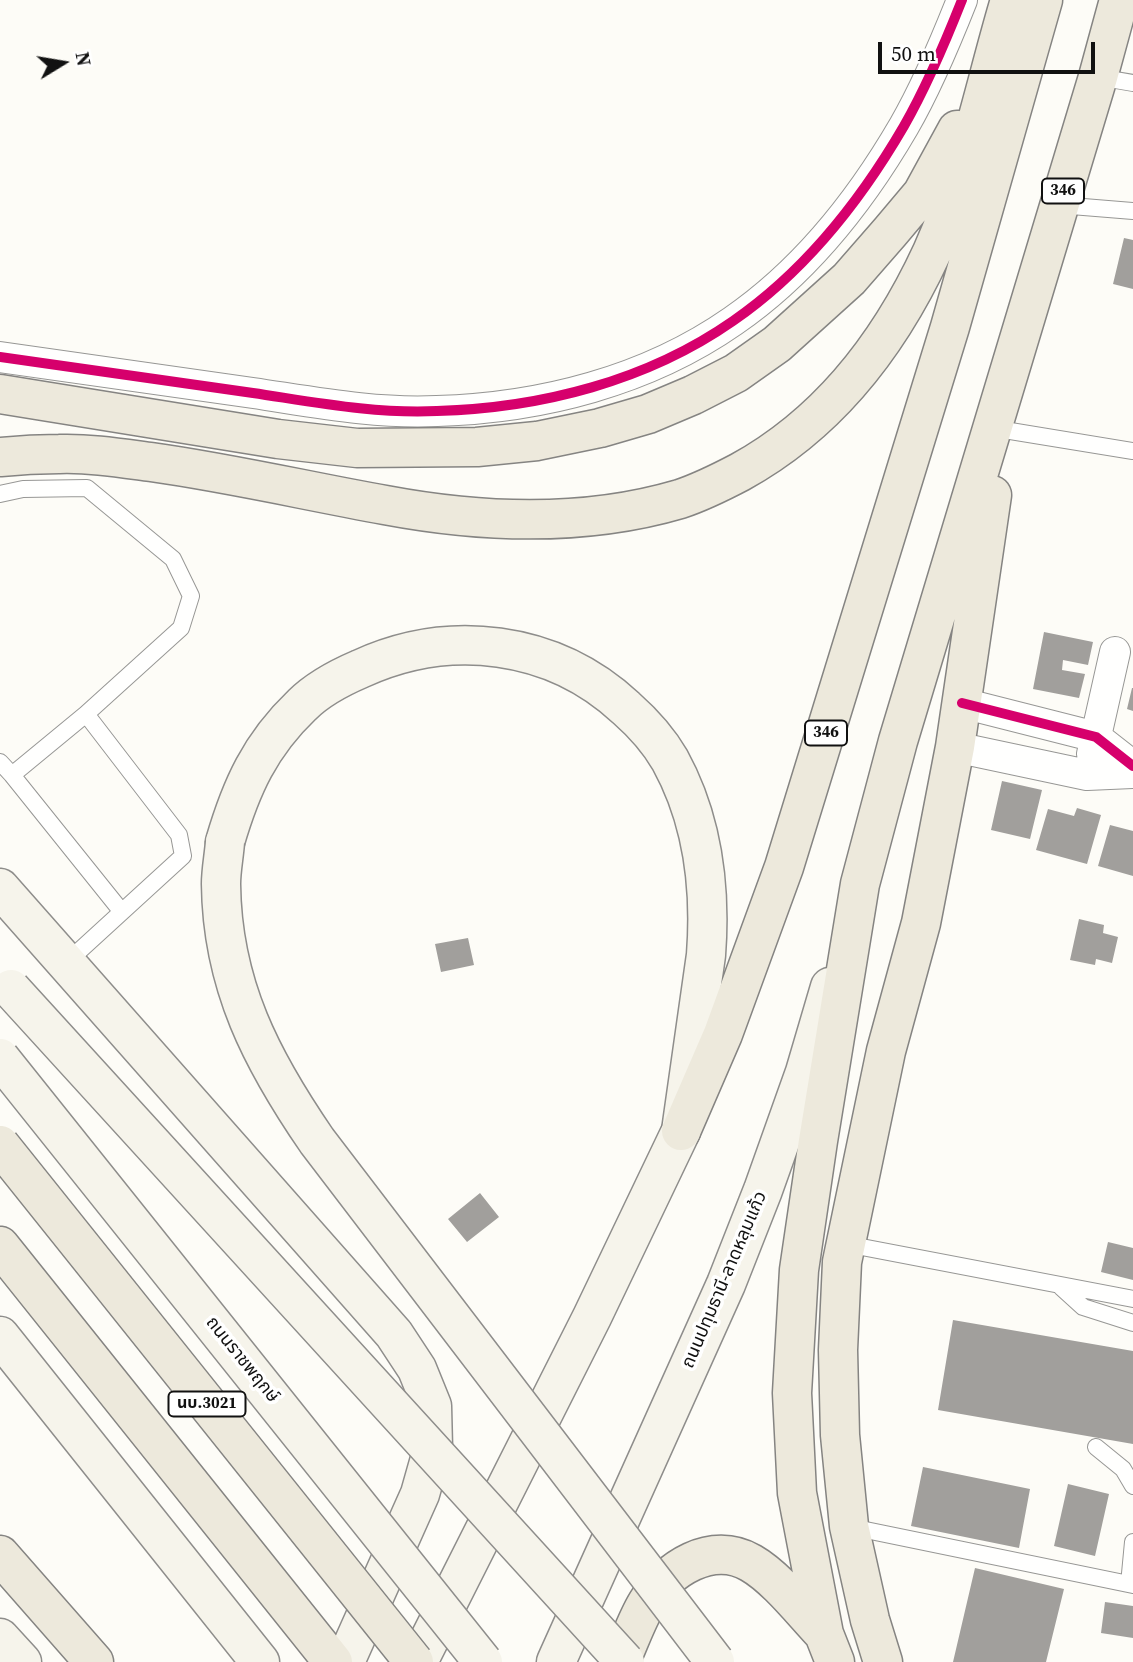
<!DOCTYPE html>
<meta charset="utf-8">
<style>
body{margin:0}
#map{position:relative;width:1133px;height:1662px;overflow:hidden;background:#fdfcf7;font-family:"Source Serif 4",serif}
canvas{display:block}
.north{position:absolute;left:28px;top:28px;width:70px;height:70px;-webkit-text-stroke:5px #fff;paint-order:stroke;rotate:79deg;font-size:19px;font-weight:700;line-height:28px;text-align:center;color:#111}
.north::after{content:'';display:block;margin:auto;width:24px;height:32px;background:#111;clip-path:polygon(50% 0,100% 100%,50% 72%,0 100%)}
.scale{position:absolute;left:878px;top:42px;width:217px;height:32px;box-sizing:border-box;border:4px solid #111;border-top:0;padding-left:9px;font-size:21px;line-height:24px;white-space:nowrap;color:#111;-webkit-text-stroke:5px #fff;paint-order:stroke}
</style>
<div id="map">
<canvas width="1133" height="1662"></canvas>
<div class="north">N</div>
<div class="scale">50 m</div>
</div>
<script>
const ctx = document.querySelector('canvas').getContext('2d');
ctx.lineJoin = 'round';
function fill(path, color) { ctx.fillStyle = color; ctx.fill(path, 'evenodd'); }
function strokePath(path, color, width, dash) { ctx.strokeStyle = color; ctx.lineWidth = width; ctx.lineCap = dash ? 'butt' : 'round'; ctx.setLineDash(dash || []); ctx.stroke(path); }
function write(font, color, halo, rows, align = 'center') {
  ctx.font = font + ' "Source Serif 4","Noto Sans Thai",serif'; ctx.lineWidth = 7; ctx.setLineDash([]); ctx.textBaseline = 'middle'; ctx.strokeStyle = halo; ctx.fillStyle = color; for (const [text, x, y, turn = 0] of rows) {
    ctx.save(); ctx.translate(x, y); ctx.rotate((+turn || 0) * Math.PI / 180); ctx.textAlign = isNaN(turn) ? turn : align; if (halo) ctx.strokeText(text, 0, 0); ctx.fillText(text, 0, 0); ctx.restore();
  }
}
const building = new Path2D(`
 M1124,238L1133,240V289L1113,284Z
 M1044,632L1093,642L1088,665L1063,660L1062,670L1085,674L1079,698L1033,689Z
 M1132,688H1133V711L1127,709Z
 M1002,781L1042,790L1030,839L991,830Z
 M1077,808L1101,815L1087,864L1036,850L1048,809L1074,816Z
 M1110,825L1133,831V876L1098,866Z
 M1079,919L1104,925L1103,933L1118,937L1112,963L1096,959L1095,965L1070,960Z
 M468,938L474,965L441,972L435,944Z
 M480,1193L499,1217L467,1242L448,1219Z
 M1108,1242L1133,1248V1280L1101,1272Z
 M953,1320L1133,1351V1444L938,1410Z
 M923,1467L1030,1489L1019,1548L911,1526Z
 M1068,1484L1109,1494L1095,1556L1054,1546Z
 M975,1568L1064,1589L1046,1662H953Z
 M1105,1602L1133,1606V1638L1101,1633Z`);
const service = new Path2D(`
 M1098,77L1133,83
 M1059,205L1133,211
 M992,428L1133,451
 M0,494L23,489L87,488L173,559L191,596L181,628L86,714L179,835L183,856L66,963
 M0,762L12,775L86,714
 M12,775L122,912
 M846,1244L1133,1299
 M1061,1287L1083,1307L1133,1323
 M1096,1447L1123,1469L1133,1486
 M851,1527L1133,1585
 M1129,1584L1133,1542`);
const minor = new Path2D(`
 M0,357C84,369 168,381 253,393C314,402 375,414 437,411C541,408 647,381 733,321C804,272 861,200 904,126C927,86 945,43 962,0
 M962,703L1096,737L1133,766
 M955,747L1087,775L1133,773
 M1092,754L1115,652`);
const secondary = new Path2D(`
 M225,842C241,787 260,745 302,705C318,689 339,678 360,669C449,628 553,640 626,708C643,723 659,741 670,760C703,820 711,889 706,955L681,1131L592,1317L418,1662
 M0,888L394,1334L417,1369L432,1406L433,1448L420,1494L345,1662
 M0,1336L260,1662
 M0,1638L22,1662
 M556,1662L726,1284L763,1190L805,1072L830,987`);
const primary = new Path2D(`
 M0,394L278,439L357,448L477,447L537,441L600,428L648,414L693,395L736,373L777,344L849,279L890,232L922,194L957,130
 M0,457C20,455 40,454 59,454C90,453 121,458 151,462C230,473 307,491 385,505C481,523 585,527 680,499C701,492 721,482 740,472C829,423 890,343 932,252C968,172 985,84 1010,0
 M681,1131L723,1034L784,867L950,327L1043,0
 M0,1246L333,1662
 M0,1555L94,1662
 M620,1662C629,1643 636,1621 647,1603C667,1569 712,1540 751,1563C777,1578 803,1612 824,1634
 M835,1662L824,1634L797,1493L792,1393L799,1270L818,1141L860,884L898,741L1098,77L1119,0
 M883,1662L870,1620L849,1526L840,1435L838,1350L842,1262L886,1051L921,923L955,747L992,495`);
const secondaryBridge = new Path2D(`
 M225,842C224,856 221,870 221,884C222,985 262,1061 317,1141L715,1662
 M11,989L625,1662
 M0,1058L483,1662`);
const primaryBridge = new Path2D(`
 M0,1145L414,1662`);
const cycleway = new Path2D(`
 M0,357C84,369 168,381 253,393C314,402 375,414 437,411C541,408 647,381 733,321C804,272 861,200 904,126C927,86 945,43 962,0
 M962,703L1096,737L1133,766`);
const shields = [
 [1063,191,42],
 [826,733,42],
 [207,1404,77]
];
const shieldNames = [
 ["346",1063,191],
 ["346",826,733],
 ["นบ.3021",207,1404]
];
const streetNames = [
 ["ถนนปทุมธานี-ลาดหลุมแก้ว",725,1280,-67],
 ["ถนนราชพฤกษ์",242,1360,51]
];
fill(building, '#a19f9c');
strokePath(service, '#979795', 18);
strokePath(minor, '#979795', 32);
strokePath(secondary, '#8e8d8b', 41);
strokePath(primary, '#858482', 41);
strokePath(service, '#fffffe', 16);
strokePath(minor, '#fffffe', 30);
strokePath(secondary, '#f6f4eb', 38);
strokePath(primary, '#ede9dc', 38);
strokePath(secondaryBridge, '#8e8d8b', 41, []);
strokePath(primaryBridge, '#858482', 41, []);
strokePath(secondaryBridge, '#f6f4eb', 38);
strokePath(primaryBridge, '#ede9dc', 38);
strokePath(cycleway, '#d6006c', 10);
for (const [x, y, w] of shields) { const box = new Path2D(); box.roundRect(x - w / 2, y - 12.5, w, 25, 5); ctx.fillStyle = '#fff'; ctx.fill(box); strokePath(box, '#111', 2); }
write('bold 16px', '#111', null, shieldNames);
write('18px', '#111', '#fff', streetNames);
</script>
